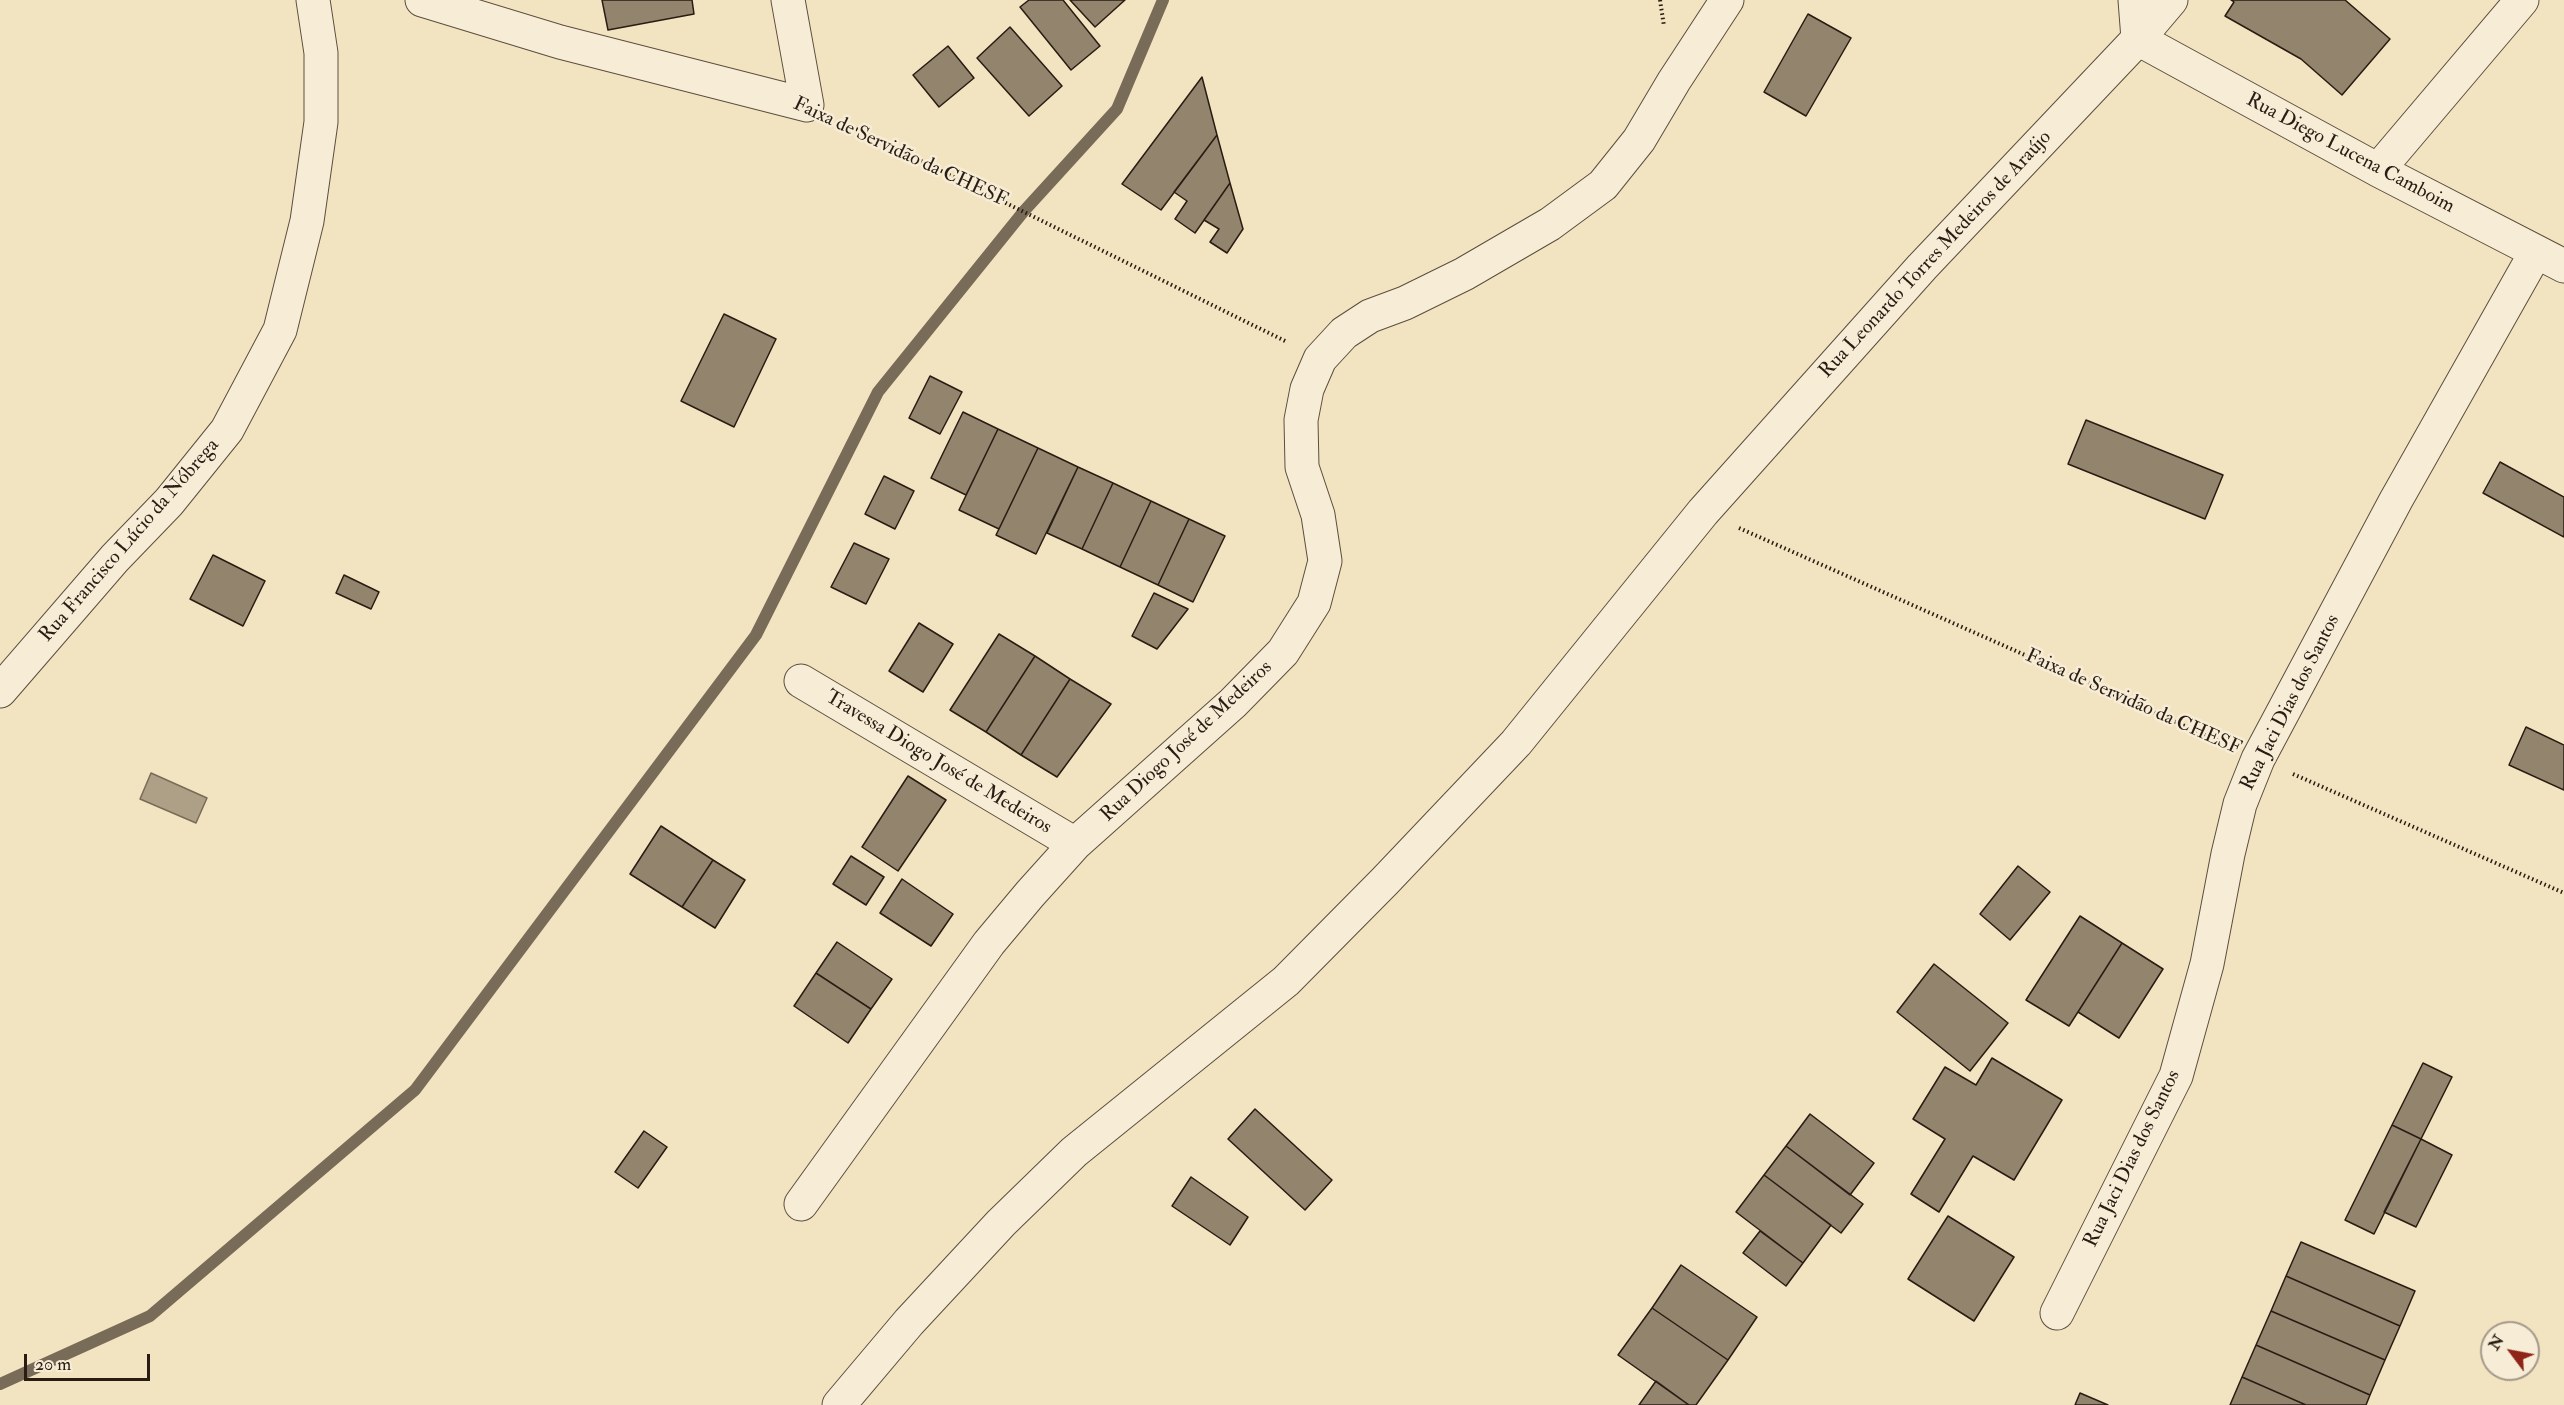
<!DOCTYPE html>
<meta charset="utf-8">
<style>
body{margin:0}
#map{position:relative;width:2564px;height:1405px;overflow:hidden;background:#f3e4c1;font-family:"IM FELL Double Pica",serif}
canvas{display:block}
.north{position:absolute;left:2480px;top:1321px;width:60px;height:60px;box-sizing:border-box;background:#f7edd7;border:2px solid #a49989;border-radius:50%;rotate:302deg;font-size:16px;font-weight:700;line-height:24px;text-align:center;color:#281c13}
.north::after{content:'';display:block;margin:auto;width:21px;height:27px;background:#8f2418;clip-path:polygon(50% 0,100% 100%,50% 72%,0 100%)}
.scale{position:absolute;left:24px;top:1354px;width:126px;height:27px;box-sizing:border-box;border:3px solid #281c13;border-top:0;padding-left:8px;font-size:18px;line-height:21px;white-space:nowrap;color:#281c13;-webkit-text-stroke:4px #f7edd7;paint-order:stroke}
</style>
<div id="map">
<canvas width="2564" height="1405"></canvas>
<div class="north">N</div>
<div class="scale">20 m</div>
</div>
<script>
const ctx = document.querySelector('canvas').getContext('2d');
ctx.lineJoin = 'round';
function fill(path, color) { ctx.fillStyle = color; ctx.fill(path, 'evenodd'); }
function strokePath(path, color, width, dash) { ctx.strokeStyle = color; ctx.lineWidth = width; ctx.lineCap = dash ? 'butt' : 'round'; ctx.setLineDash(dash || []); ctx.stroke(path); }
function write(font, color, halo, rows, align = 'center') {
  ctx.font = font + ' "IM FELL Double Pica",serif'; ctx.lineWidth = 5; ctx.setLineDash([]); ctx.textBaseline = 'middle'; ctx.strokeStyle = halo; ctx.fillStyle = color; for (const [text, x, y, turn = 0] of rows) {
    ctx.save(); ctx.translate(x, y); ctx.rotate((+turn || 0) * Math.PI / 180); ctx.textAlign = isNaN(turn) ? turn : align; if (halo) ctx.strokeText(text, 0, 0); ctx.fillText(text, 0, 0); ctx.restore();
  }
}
const water = new Path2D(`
 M151,773L207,798L196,823L140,799Z`);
const stream = new Path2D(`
 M0,1384L150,1316L415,1090L756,635L878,392L1024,211L1117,109L1163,0`);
const building = new Path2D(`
 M602,0H692L694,14L608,30Z
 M1029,0H1063L1100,46L1071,70L1020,7Z
 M1070,0H1125L1095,27Z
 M2231,0H2345L2390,39L2342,95L2301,59L2225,16L2234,2Z
 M1808,14L1851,38L1806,116L1764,92Z
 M1010,27L1062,86L1029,116L977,58Z
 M948,46L974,78L939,107L913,75Z
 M1202,77L1217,135L1161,210L1122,184Z
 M1217,135L1230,183L1195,233L1175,219L1187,201L1174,192Z
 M1230,183L1243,229L1227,253L1210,242L1219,229L1204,220Z
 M724,314L776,339L734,427L681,401Z
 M930,376L962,392L940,434L909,418Z
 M963,412L998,429L966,495L931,478Z
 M2086,420L2223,475L2205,519L2068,464Z
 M998,429L1038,448L999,529L959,510Z
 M1038,448L1078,467L1036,554L996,535Z
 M2500,462L2564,497V537L2483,493Z
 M1078,467L1113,483L1082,549L1047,533Z
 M884,476L914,491L895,529L865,514Z
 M1113,483L1151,501L1120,567L1082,549Z
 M1151,501L1189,519L1158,585L1120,567Z
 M1189,519L1225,536L1193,602L1158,585Z
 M854,543L889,559L866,604L831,587Z
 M213,555L265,581L243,626L190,599Z
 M344,575L379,592L371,609L336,593Z
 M1154,593L1188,609L1157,649L1132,636Z
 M919,623L953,644L923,692L889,671Z
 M999,634L1035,656L986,732L950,710Z
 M1035,656L1070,679L1021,755L986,732Z
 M1070,679L1111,704L1057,777L1021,755Z
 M2526,727L2564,745V790L2509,765Z
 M908,776L946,800L898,871L862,847Z
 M661,826L713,860L682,907L630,874Z
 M851,856L884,877L866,905L833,884Z
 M713,860L745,880L715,928L682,907Z
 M2018,866L2050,892L2010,940L1980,914Z
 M902,879L953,914L931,946L880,913Z
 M2080,916L2122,943L2069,1026L2026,1000Z
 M837,942L892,979L871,1009L816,973Z
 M2122,943L2163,969L2119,1038L2078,1012Z
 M1934,964L2008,1023L1970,1071L1897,1012Z
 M816,973L871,1009L848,1043L794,1006Z
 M1992,1058L2062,1100L2014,1180L1973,1156L1939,1212L1911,1194L1945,1139L1913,1119L1945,1067L1976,1085Z
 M2423,1063L2452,1077L2421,1139L2392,1125Z
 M1255,1109L1332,1180L1305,1210L1228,1139Z
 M1810,1114L1874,1163L1850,1195L1786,1146Z
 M2392,1125L2421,1139L2374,1234L2345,1220Z
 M644,1131L667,1147L638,1188L615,1172Z
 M2421,1139L2452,1155L2416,1227L2384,1212Z
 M1786,1146L1863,1204L1841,1233L1764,1175Z
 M1764,1175L1831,1225L1803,1263L1736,1212Z
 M1191,1177L1248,1217L1230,1245L1172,1206Z
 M1948,1216L2014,1257L1974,1321L1908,1279Z
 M1760,1231L1803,1263L1786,1286L1743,1253Z
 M2301,1242L2415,1291L2400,1326L2286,1276Z
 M1681,1265L1757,1317L1728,1360L1652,1308Z
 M2286,1276L2400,1326L2385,1360L2271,1311Z
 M1652,1308L1728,1360L1696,1405H1689L1618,1355Z
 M2271,1311L2385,1360L2370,1395L2256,1345Z
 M2256,1345L2370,1395L2366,1405H2306L2242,1377Z
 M2242,1377L2306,1405H2230Z
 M1656,1381L1689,1405H1639Z
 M2080,1393L2108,1405H2075Z`);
const path = new Path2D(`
 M1660,0L1664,26
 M840,121L1287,342
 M1739,528L2223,743
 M2293,774L2564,893`);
const minor = new Path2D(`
 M422,0L560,42L807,105L788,0
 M2135,0L2138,39L2378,170L2564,266
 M2378,170L2522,0
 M801,681L1075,844
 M0,691L115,558L169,502L227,430L280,330L307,221L321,122V53L313,0
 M801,1204L989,943L1030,894L1075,844L1233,703L1283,652L1314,603L1325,561L1318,515L1302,467L1301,420L1307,389L1320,359L1344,333L1370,316L1405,303L1464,274L1550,224L1603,185L1639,140L1674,81L1727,0
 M2057,1313L2176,1076L2207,964L2228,854L2240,804L2258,759L2396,500L2536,252
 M839,1405L909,1322L1001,1223L1074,1152L1286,981L1385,881L1516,743L1703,512L1922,267L2138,39L2171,0`);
const streetNames = [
 ["Faixa de Servidão da CHESF",900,153,25],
 ["Rua Diego Lucena Camboim",2350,154,28],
 ["Rua Leonardo Torres Medeiros de Araújo",1936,255,-47],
 ["Rua Francisco Lúcio da Nóbrega",130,541,-49],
 ["Faixa de Servidão da CHESF",2133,703,24],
 ["Rua Jaci Dias dos Santos",2291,703,-63],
 ["Rua Diogo José de Medeiros",1187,742,-43],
 ["Travessa Diogo José de Medeiros",938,763,31],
 ["Rua Jaci Dias dos Santos",2133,1159,-64]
];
fill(water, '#aea086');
strokePath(water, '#786b58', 1.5);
strokePath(stream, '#786b58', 12);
fill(building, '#92846d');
strokePath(building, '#281c13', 1.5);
strokePath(minor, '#5b4e3e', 35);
strokePath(path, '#281c13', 4, [1.5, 3]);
strokePath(minor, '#f7edd7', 33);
write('20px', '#281c13', '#f7edd7', streetNames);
</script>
